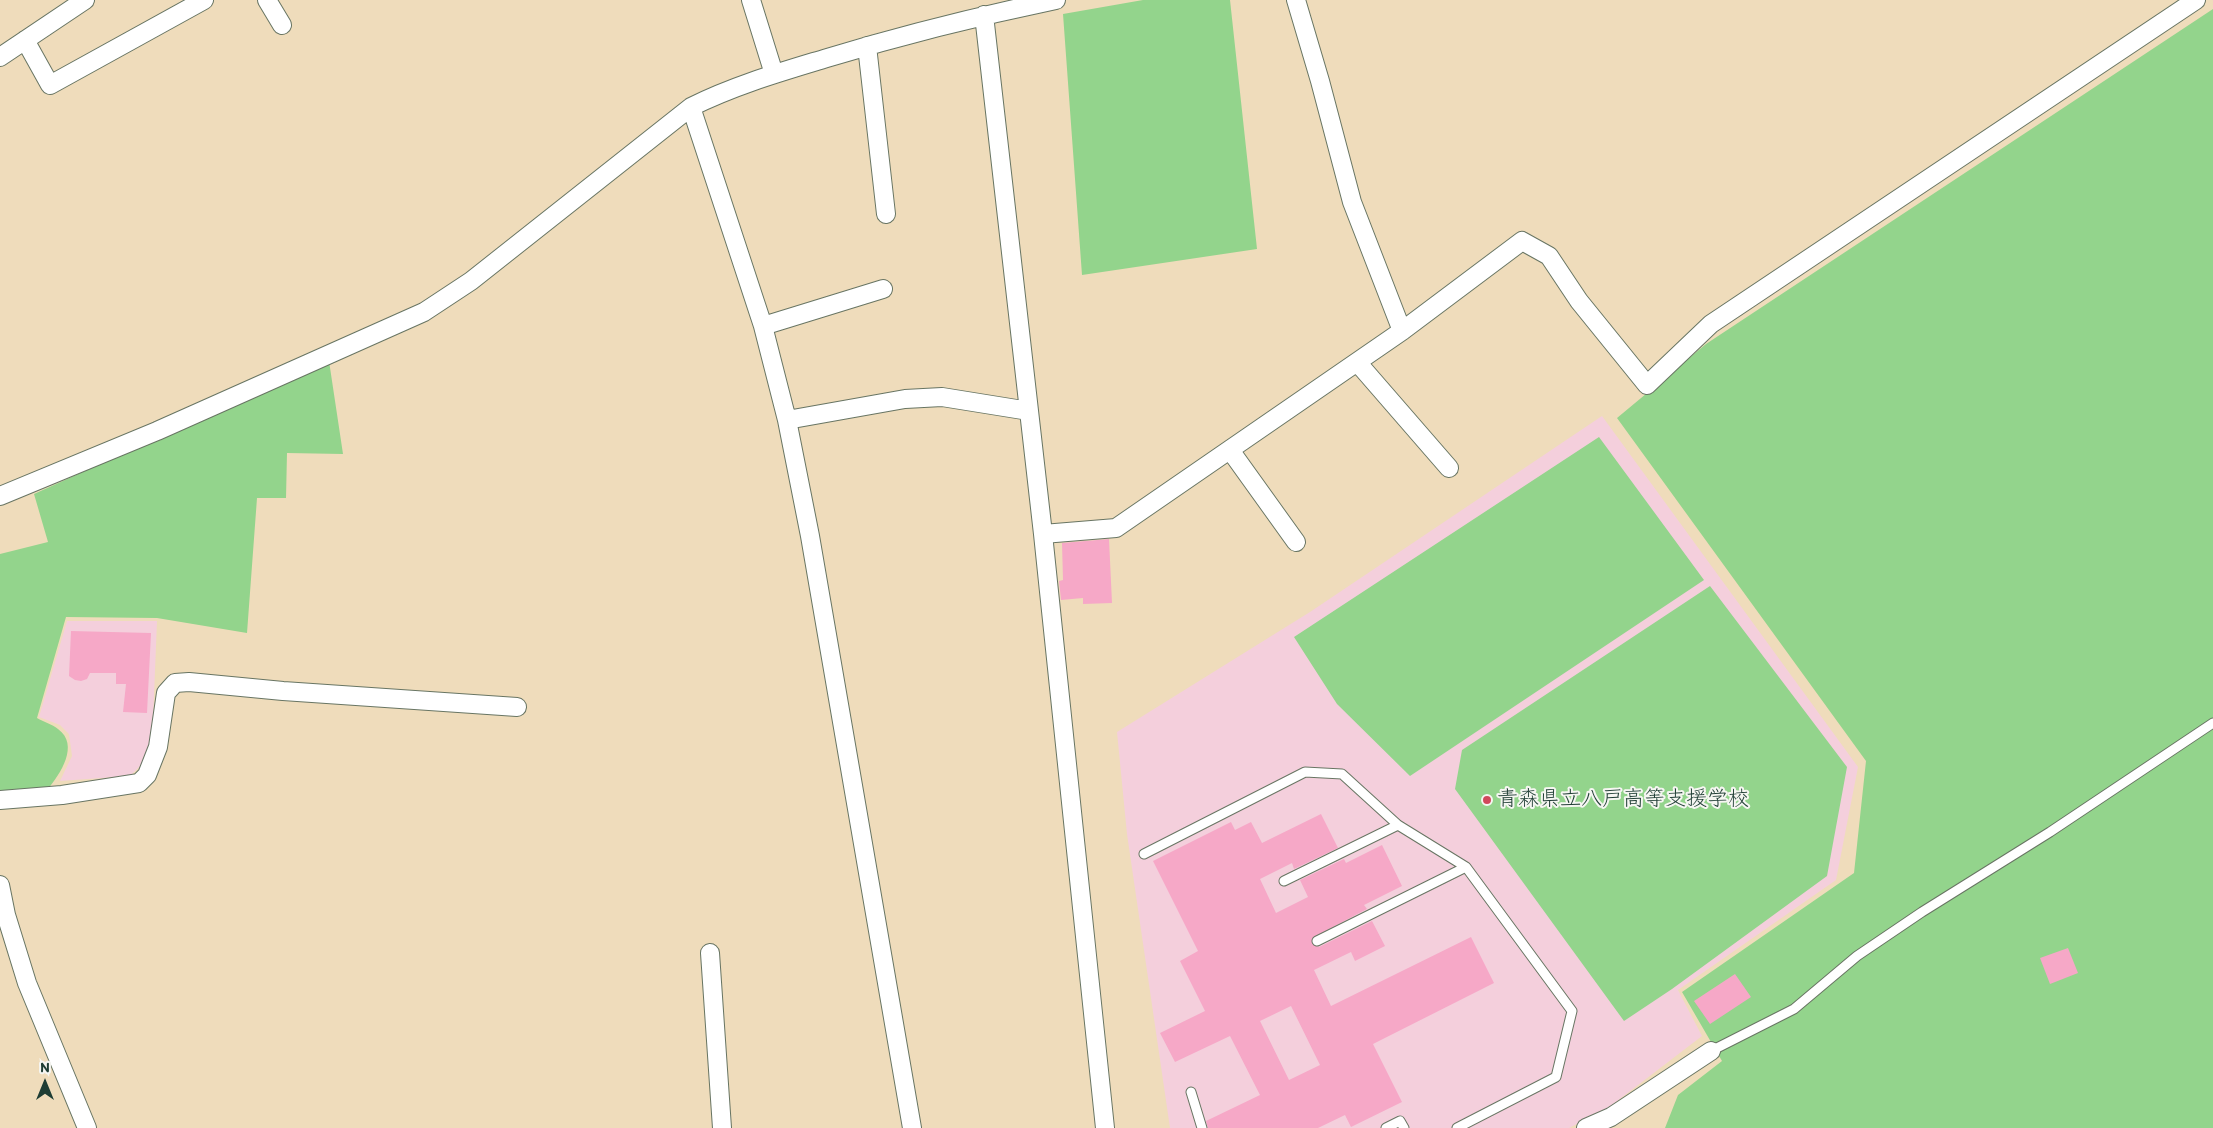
<!DOCTYPE html>
<meta charset="utf-8">
<style>
body{margin:0}
#map{position:relative;width:2213px;height:1128px;overflow:hidden;background:#efdcbb;font-family:Itim,sans-serif}
canvas{display:block}
.north{position:absolute;left:20px;top:1058px;width:50px;height:50px;-webkit-text-stroke:4px #f6f6f2;paint-order:stroke;rotate:0deg;font-size:14px;font-weight:700;line-height:20px;text-align:center;color:#1f3d34}
.north::after{content:'';display:block;margin:auto;width:18px;height:22px;background:#1f3d34;clip-path:polygon(50% 0,100% 100%,50% 72%,0 100%)}
</style>
<div id="map">
<canvas width="2213" height="1128"></canvas>
<div class="north">N</div>
</div>
<script>
const ctx = document.querySelector('canvas').getContext('2d');
ctx.lineJoin = 'round';
function fill(path, color) { ctx.fillStyle = color; ctx.fill(path, 'evenodd'); }
function strokePath(path, color, width, dash) { ctx.strokeStyle = color; ctx.lineWidth = width; ctx.lineCap = dash ? 'butt' : 'round'; ctx.setLineDash(dash || []); ctx.stroke(path); }
function write(font, color, halo, rows, align = 'center') {
  ctx.font = font + ' Itim,"Klee One",sans-serif'; ctx.lineWidth = 4; ctx.setLineDash([]); ctx.textBaseline = 'middle'; ctx.strokeStyle = halo; ctx.fillStyle = color; for (const [text, x, y, turn = 0] of rows) {
    ctx.save(); ctx.translate(x, y); ctx.rotate((+turn || 0) * Math.PI / 180); ctx.textAlign = isNaN(turn) ? turn : align; if (halo) ctx.strokeText(text, 0, 0); ctx.fillText(text, 0, 0); ctx.restore();
  }
}
const built = new Path2D(`
 M1602,416L1858,767L1836,880L1678,990L1702,1036L1608,1108L1569,1128H1170L1127,834L1117,732L1310,612Z
 M67,621H157L152,745L142,764L130,776L60,781L72,756L69,734L60,725L39,717Z`);
const green = new Path2D(`
 M1143,0H1230L1257,249L1082,275L1063,14Z
 M2213,9V1128H1665L1678,1095L1722,1061L1682,992L1854,873L1866,761L1617,418L1706,344Z
 M329,361L343,454L287,453L286,498H257L247,633L157,618L66,617L37,718C44,722 52,724 58,729C80,745 60,774 48,789L0,791V554L48,542L34,494Z
 M1599,437L1704,580L1410,776L1337,704L1294,637Z
 M1710,586L1847,767L1827,876L1672,989L1624,1021L1455,789L1462,750Z`);
const building = new Path2D(`
 M1109,539L1112,603L1083,604V598L1061,600L1059,581L1063,580L1062,543Z
 M71,631L151,633L147,713L123,712L126,684H116V673H90L87,679L81,681L75,680L69,676Z
 M1321,814L1338,848L1294,869L1292,863L1260,879L1276,913L1308,897L1300,880L1344,859L1346,863L1382,845L1402,886L1364,905L1367,909L1312,938V944L1319,947L1372,921L1385,946L1355,961L1351,952L1314,970L1331,1006L1471,937L1494,983L1373,1044L1402,1102L1351,1127L1345,1115L1318,1128H1208L1206,1121L1260,1095L1230,1036L1175,1062L1160,1033L1205,1011L1180,961L1198,951L1153,861L1231,822L1235,830L1251,822L1262,843ZM1291,1006L1320,1065L1289,1080L1260,1021Z
 M2068,948L2078,973L2050,984L2040,958Z
 M1735,974L1751,997L1710,1024L1694,1001Z`);
const service = new Path2D(`
 M1144,854L1305,772L1342,774L1398,825L1466,867L1572,1011L1556,1077L1457,1128
 M1284,881L1398,825
 M1317,941L1466,867
 M1711,1051L1794,1009L1857,956L1922,912L2050,832L2213,723
 M1191,1092L1202,1128
 M1386,1128L1400,1121L1404,1128`);
const minor = new Path2D(`
 M267,0L282,25
 M751,0L774,74
 M1296,0L1320,81L1352,202L1402,331
 M984,15L1043,534L1105,1128
 M25,40L50,85L204,0
 M867,46L886,214
 M0,57L85,0
 M691,107L763,326L787,420L810,536L912,1128
 M763,326L883,289
 M1357,362L1449,468
 M787,420L905,399L942,397L1029,411
 M1230,450L1296,542
 M0,496L157,431L424,312L471,281L691,107C735,85 781,72 827,58C903,35 979,16 1056,0
 M1043,534L1116,528L1402,331L1522,241L1549,256L1579,301L1647,385L1711,324L2196,0
 M0,800L62,795L139,783L147,775L158,747L166,693L175,683L189,682L283,691L517,707
 M0,885L6,915L27,983L87,1128
 M710,953L722,1128
 M1586,1128L1611,1117L1711,1051`);
const markers = [
 [1487,800,5,"#d1495b"]
];
const poiNames = [
 ["青森県立八戸高等支援学校",1497,800]
];
fill(built, '#f4cfdc');
fill(green, '#93d48c');
fill(building, '#f6a8c7');
strokePath(service, '#687563', 11);
strokePath(minor, '#687563', 20);
strokePath(service, '#fff', 9);
strokePath(minor, '#fff', 18);
for (const [x, y, r, color] of markers) { const dot = new Path2D(); dot.arc(x, y, r, 0, 2 * Math.PI); ctx.fillStyle = color; ctx.fill(dot); strokePath(dot, '#f6f6f2', 2); }
write('21px', '#1f3d34', '#f6f6f2', poiNames, 'left');
</script>
